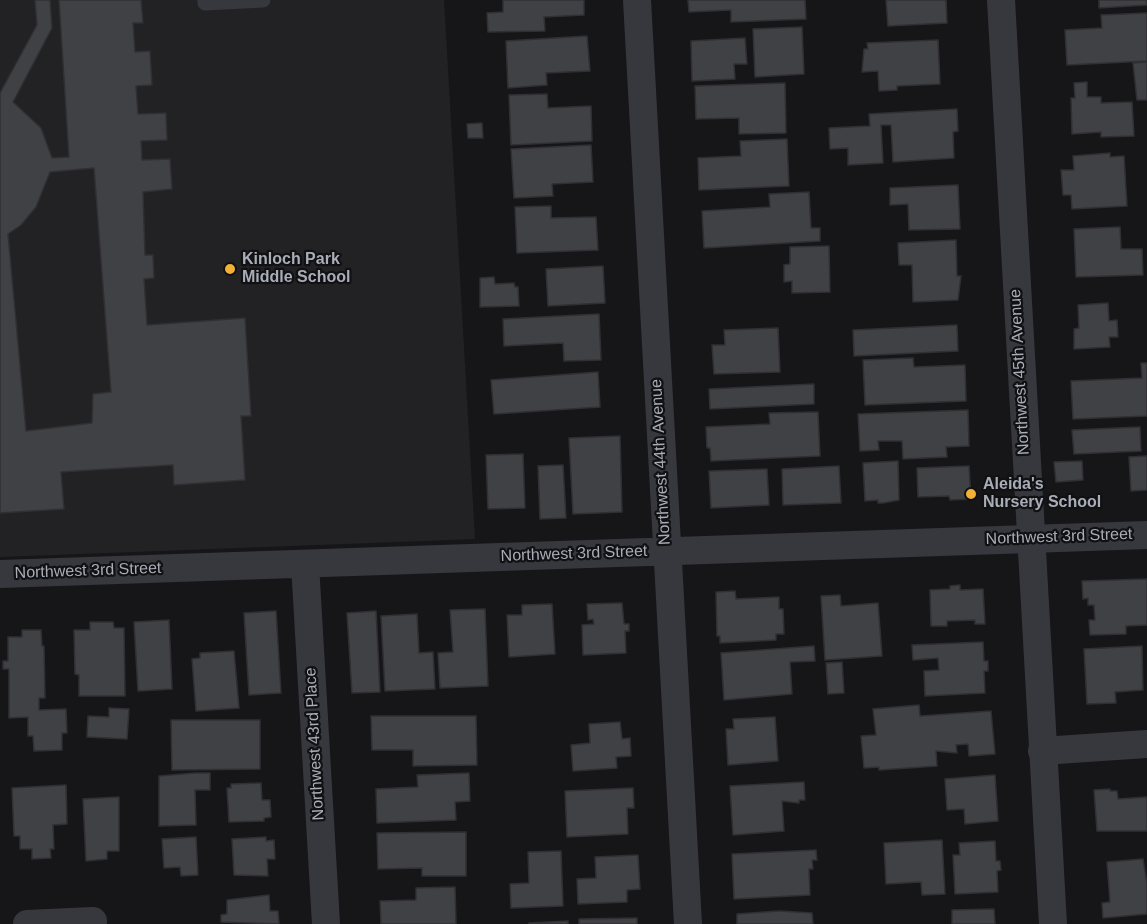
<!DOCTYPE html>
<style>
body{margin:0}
canvas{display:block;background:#161618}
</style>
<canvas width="1147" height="924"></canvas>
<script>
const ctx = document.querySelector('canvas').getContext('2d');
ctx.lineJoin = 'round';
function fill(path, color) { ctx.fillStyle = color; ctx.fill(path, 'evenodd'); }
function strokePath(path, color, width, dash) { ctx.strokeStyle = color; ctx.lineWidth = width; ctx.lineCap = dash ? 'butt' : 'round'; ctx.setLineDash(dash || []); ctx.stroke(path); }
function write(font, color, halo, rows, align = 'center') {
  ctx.font = font + ' Arial,sans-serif'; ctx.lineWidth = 4.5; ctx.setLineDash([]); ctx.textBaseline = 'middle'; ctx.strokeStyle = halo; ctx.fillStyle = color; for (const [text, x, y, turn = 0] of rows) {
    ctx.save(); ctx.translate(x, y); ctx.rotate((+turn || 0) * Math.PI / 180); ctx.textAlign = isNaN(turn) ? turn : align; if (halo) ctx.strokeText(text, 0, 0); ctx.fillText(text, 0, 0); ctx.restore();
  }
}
const built = new Path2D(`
 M0,0H444L475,539L0,557Z`);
const building = new Path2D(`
 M35,0H50L52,28L13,102L41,128L52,158L69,157L59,0H141L143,23H133L135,52L150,51L152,85L136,86L138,114L166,113L167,140L141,141L142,160L170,159L172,189L143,192L145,255H153L154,278L144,279L147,325L245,318L251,416H241L245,480L174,485L173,465L61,472L64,509L0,513V93L37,25ZM94,168L111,392L93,394L92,423L26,431L8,234L21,225L36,207L50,172Z
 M503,0H584V15L544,17L545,31L488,32L487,13L503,12Z
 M688,0H805L806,19L731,22V10L689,12Z
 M886,0H946L947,23L888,26Z
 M1099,0H1147V5L1099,8Z
 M1147,13V61L1067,65L1065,30L1102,28L1101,15Z
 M802,27L804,74L755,77L753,29Z
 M587,36L590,71L546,73L547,85L508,88L506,41Z
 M745,38L747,64H734L735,79L692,81L691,41Z
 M938,40L940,84L897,86V90L879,91L878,71L862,72L864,49H868L867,43Z
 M1147,62V100H1137L1133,63Z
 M1087,82V97H1101V103L1132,102L1134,136L1101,137V132L1072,134L1071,98H1075L1074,83Z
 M785,83L786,133L739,134V118L696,119L695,86Z
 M547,94L548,108L591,106L592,141L511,145L509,95Z
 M957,109L958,131L953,132L954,158L893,162L891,125H881L883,163L848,165V148L830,149L829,128L870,126L869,114Z
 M482,123L483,138H468L467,124Z
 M787,139L789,186L699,190L698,158L741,156L740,141Z
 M591,145L593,182L552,184L553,196L514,198L511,149Z
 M1110,153V157L1124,156L1127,206L1072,209L1071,195H1063L1061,170H1074L1073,156Z
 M958,185L960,229L909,230L908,204L890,205V188Z
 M809,192L811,228H820V241L704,248L702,211L770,207L769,194Z
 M551,206V218L596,217L598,250L517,253L515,207Z
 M1120,227L1121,249H1142L1143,275L1076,277L1074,229Z
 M956,240L957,276H961L958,300L913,302L912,265H899L898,243Z
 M829,246L830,292L792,293V281L784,282V265L790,264V247Z
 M603,266L605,303L548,306L546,269Z
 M494,277L495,284L514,283L515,287H518L519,306L480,307V278Z
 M1108,303L1109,321L1117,320L1118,337H1109L1110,347L1074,349V329L1079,328L1078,305Z
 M599,314L601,360L564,361L563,343L504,346L503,319Z
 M957,325L958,351L854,356L853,330Z
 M778,328L780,372L714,374L712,345H725L724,330Z
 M913,358L914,367L965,365L966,401L865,405L863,360Z
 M1141,363H1147V416L1073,419L1071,381L1142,378Z
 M598,372L600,407L494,414L491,380Z
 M814,384V404L710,409L709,389Z
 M968,410L969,446L946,447L947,457L903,459L902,441H878L879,450L860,451L858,414Z
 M818,412L820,456L711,461L710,448H707L706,427L770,424L769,413Z
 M1140,427L1141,451L1074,454L1072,430Z
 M620,436L622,512L573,514L569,438Z
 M523,454L525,508L488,509L486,455Z
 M1147,456V490L1131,491L1129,457Z
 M898,461L899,500L883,503H878V500L865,501L863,463Z
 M1082,461L1083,480L1056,482L1054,462Z
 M563,465L566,518L540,519L538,466Z
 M839,466L841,503L783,505L782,469Z
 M969,466L971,499L950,500L949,496L918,497L917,468Z
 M767,469L769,505L711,508L709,471Z
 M1147,579V625L1126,626V634L1090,635L1089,620H1095L1094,605H1088V598L1083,599L1082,581Z
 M960,585V590L983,589L985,624H975V620L947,621V626H931L930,590L950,589V586Z
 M735,591L736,599L779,597V609H783L784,634H776V640L720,643V636H717L716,592Z
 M840,595L841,606L878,603L882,656L825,660L821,596Z
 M622,603L624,624H629V631H625L626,653L583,655L582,625L594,624L593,619L588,620L587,604Z
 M552,604L555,654L509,657L507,615H522V605Z
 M485,609L488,686L440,688L438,653L453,652L450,610Z
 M276,611L281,693L249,695L244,613Z
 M376,611L380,692L352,693L347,613Z
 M417,614L419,653L433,652L435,689L385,691L381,616Z
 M169,620L172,689L138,691L134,622Z
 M90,622H113L114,628H124L125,696H79V675L75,674L74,630H90Z
 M22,630H41L42,646H44L45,698H39V710L66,709L67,733H62V750L34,751L33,736H28V717L9,718V669H3V661H8V637H22Z
 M983,642L984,661H988V671H984L985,693L925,696L924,671L939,670L938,658L913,660L912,645Z
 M814,646L815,661L790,662L792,694L724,700L721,653Z
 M1142,646L1143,690L1115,692L1116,703L1087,704L1084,649Z
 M234,651L239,708L196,711L192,659L200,658V653Z
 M842,662L844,693L828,694L826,663Z
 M919,705L920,716L991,711L995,754L969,756L968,744L956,745L957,753L936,751L937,766L879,770V767L864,768L861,736L876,735L873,709Z
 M109,708L129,709L127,739L87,737L88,716L109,717Z
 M371,716H476L477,765L413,766V750H372Z
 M775,717L778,761L728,765L726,729H734L733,719Z
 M171,720H260V769L172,770Z
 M620,722L622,739L630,738L631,756L616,757L617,768L573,771L571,745L590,743L589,724Z
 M195,773H210V790H195L196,825L159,826V776Z
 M469,773L470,801L455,802L456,820L377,823L376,789L418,787L417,775Z
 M995,775L998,821L965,824L964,809L947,810L945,779Z
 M804,782L805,800H799V803L782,801L784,831L733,835L730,786Z
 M261,783L262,800H270L271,817L264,818V821L229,822L227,788H231V784Z
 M66,785L67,824L53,825L54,849H50L51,858L32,859V849H20V836H14L12,788Z
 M633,788L634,808H627L628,834L567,837L565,791Z
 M1110,789V791H1117L1118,799L1147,797V831H1097L1094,790Z
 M119,797V851H107V859L86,861L83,799Z
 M466,832V876H422V868L378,869L377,833Z
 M196,837L198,875L181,876L180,867L164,868L162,839Z
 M266,837V841L274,840L275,859H267L268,876L234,875L232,839Z
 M942,840L945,894L922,895L921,882L886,884L884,843Z
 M995,841L996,861H1000L1001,870L997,871L998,892L955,894L953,855H960L959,843Z
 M816,850L817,860H812L813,869H809L810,895L734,899L732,854Z
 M561,851L563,906L511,908L510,884L529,883L528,852Z
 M638,855L640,889L627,890V902L578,904L577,879L596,878L595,857Z
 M1143,859L1147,884V914L1103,918L1102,903L1110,902L1107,862Z
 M455,887L456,924H381L380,901L416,900V888Z
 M269,895L270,911H278L279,924L221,922V915L227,914V900Z
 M994,909L995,924H952V910Z
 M779,911L812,913L813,924H737V914Z
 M637,918V924H579V919Z
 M568,921V924H529V923Z`);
const service = new Path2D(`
 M205,0V3L263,0`);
const minor = new Path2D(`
 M637,0L688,924
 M1001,0L1053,924
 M305,564L326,924
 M0,574L1147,535
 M1042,751L1147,744
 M27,924L93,921`);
const markers = [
 [230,269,6,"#f2b134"],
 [971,494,6,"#f2b134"]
];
const poiNames = [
 ["Kinloch Park",242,260],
 ["Middle School",242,278],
 ["Aleida's",983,485],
 ["Nursery School",983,503]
];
const streetNames = [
 ["Northwest 45th Avenue",1020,372,-93],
 ["Northwest 44th Avenue",661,462,-93],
 ["Northwest 3rd Street",1059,537,-2],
 ["Northwest 3rd Street",574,554,-2],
 ["Northwest 3rd Street",88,571,-2],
 ["Northwest 43rd Place",315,744,-93]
];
fill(built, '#222225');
fill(building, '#404145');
strokePath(building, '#303034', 1.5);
strokePath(service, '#37383d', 15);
strokePath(minor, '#37383d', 28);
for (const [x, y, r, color] of markers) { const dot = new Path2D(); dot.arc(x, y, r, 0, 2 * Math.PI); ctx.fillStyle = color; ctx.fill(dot); strokePath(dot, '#111113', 2); }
write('bold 16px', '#a8adb8', '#111113', poiNames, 'left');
write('16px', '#a8adb8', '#111113', streetNames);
</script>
